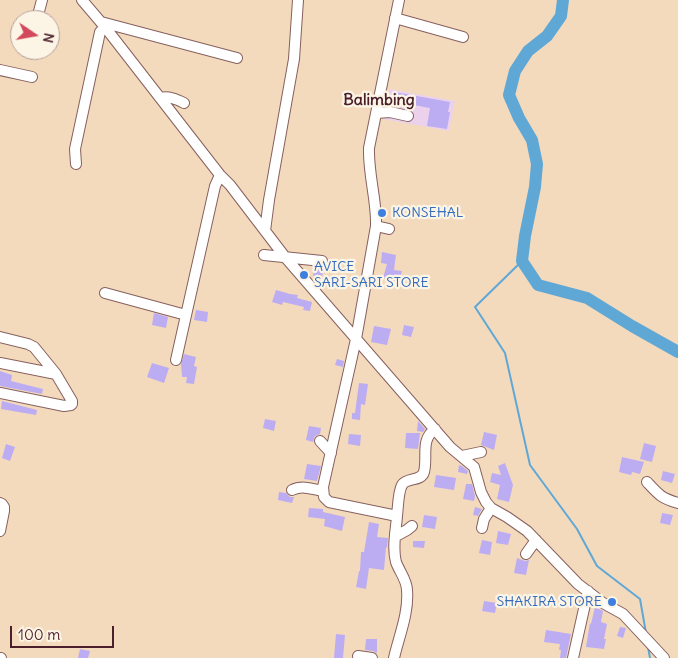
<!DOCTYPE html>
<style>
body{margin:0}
#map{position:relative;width:678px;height:658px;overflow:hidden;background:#f4dabd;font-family:Delius,sans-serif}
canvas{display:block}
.north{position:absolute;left:10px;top:10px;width:50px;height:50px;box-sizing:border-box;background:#fcf5e5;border:1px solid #b59f9b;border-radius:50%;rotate:102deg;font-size:14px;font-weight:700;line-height:20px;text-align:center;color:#4a1f2b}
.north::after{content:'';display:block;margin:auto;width:18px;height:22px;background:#d1495b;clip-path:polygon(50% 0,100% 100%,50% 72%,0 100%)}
.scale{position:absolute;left:10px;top:626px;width:104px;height:22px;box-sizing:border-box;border:2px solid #4a1f2b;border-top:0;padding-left:6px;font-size:15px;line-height:18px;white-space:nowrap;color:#4a1f2b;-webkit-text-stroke:4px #fcf5e5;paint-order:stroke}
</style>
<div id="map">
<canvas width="678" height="658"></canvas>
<div class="north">N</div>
<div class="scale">100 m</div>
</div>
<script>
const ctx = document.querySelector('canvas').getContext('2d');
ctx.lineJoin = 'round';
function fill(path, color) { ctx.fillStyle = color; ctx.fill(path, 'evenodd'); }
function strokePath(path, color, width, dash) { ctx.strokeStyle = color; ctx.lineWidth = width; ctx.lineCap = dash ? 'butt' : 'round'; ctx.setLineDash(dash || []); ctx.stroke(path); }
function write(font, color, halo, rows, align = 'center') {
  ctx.font = font + ' Delius,sans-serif'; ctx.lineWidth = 4.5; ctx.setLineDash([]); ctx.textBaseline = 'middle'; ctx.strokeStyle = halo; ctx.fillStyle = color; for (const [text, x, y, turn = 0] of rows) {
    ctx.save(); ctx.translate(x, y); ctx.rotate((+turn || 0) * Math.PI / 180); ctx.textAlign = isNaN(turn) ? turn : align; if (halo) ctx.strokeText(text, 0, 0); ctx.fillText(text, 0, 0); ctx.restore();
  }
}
const built = new Path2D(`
 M389,89L455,101L449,131L383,119Z`);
const stream = new Path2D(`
 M522,261L475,307L505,353L530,465L577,529L597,566L640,599L646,633
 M648,647L650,658`);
const river = new Path2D(`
 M563,0L561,16L547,36L528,51L515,71L509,95L519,118L532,140L537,164L535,187L525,236L522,261L538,285L587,298L632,326L678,352`);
const building = new Path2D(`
 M394,92L450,102L448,112H450L447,129L427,126L430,108L392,101Z
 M382,252L396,255L394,270L402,271L399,282L383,278L387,264L381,263Z
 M314,268L323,270L322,278L313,276Z
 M276,290L290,294L298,295L297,298L312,302L310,311L303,310L304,307L283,302L282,305L272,302Z
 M196,310L208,312L207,322L194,320Z
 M154,313L168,317L166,328L152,325Z
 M404,325L414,327L411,337L402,335Z
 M374,326L391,329L387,345L371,342Z
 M184,354L196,357L194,366L197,367L194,384L186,383L187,377H182L181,364Z
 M337,359L344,361L343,367L335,365Z
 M152,363L169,368L164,383L147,377Z
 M0,371L12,375L11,381L43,389L42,394L0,386Z
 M359,383L368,384L365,405L361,404L360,420L352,419V413H355Z
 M2,401L37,410L36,415L1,409Z
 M265,419L276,421L274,431L263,428Z
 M418,421L425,429L423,432L417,431Z
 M309,426L321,428L320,434L315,436L313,442L306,440Z
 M484,432L497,435L494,450L481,445Z
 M406,433H420L418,449L405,448Z
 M349,434L361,435L360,446L348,444Z
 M644,443L656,446L652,462L640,459Z
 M6,444L15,447L10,461L2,458Z
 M622,457L644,462L640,474L632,472L631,475L619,472Z
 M505,463L513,485L509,502L497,499L500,485L490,482L492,473L501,475L498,466Z
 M307,464L321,466L317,481L304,479Z
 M459,465L462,466L468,471L467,474L458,472Z
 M663,471L675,474L672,483L661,480Z
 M436,475L456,478L454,490L434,487Z
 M466,484H472L475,496L474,501L463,499Z
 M279,492L286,493L290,497H294L292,503L278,500Z
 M475,507L482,509L478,516L473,515Z
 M309,508L323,509V512L345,517L342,531L324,526L325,519L308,517Z
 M662,513L673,515L670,525L660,523Z
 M424,515L437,517L435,529L422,527Z
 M369,522L379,524L377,537L388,538L387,548L386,547L384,570L369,568L366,589L356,587L359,571H360L361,552H364Z
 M498,531L511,534L508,545L496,543Z
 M482,540L492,542L490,555L479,553Z
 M413,541H425L424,548L413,547Z
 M517,558L525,561L529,560L526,575L514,573Z
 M484,601L497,603L495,613L482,611Z
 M595,607L603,611L601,622L607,624L604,639H606L604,649L586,647L590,623L591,624Z
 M620,627L626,628L623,638L617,636Z
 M546,630L571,634L566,658H560L561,650H559L560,644L544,642Z
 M336,634L345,635L343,658H334Z
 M366,639H377V653L373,651L365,650Z
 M80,649L90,651L88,658H78Z`);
const minor = new Path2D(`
 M82,0L105,27L220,175L230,185L285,257L450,447L474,467L481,492L486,502L491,508L507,517L527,531L578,584L603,603L623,614L664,658
 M395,18L463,37
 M37,19L42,0
 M101,22L237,58
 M0,70L32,77
 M160,98C169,96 176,99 184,103
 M376,113L390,112L408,116
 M76,164L75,149L100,32L105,27
 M376,226L389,229
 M265,231L269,200L294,59L298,0
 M264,255L322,261
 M105,293L186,315
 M0,337L28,344L34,347L56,374
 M176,360L215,186L220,175
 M0,363L56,374L72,401V404L71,405L64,406L0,393
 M320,441L331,453
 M462,456L481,452
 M647,482C659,495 661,498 678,503
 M292,490C302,485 313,489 323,491
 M0,503L2,504L4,507V511L0,531
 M397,516C398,508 398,492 402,485C407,477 421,482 424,472C428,456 420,440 435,429
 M482,528L484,519L491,508
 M396,536L407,530L412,526
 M526,554L536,540
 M358,656L372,658
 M0,658H1
 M394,658C399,636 409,613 407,590C407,580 399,571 396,562C392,547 396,530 397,516L329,502L324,497L323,487L356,339L376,226C377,201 368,174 369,148L399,0
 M573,658L588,591`);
const markers = [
 [382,213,5,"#3f7fe0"],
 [304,275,5,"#3f7fe0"],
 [612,602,5,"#3f7fe0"]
];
const shopNames = [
 ["KONSEHAL",392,213],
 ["AVICE",314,267],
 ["SARI-SARI STORE",314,283],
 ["SHAKIRA STORE",602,602,"right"]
];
const quarterNames = [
 ["Balimbing",379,100]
];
fill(built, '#ebd1eb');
strokePath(stream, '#5fa8d6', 2);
strokePath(river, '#5fa8d6', 12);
fill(building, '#bcacf2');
strokePath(minor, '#86605e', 12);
strokePath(minor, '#fff', 10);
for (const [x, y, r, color] of markers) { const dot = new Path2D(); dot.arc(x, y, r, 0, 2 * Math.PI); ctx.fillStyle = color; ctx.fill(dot); strokePath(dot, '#fcf5e5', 2); }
write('14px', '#366cbe', '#fcf5e5', shopNames, 'left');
write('bold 16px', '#4a1f2b', '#fcf5e5', quarterNames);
</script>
